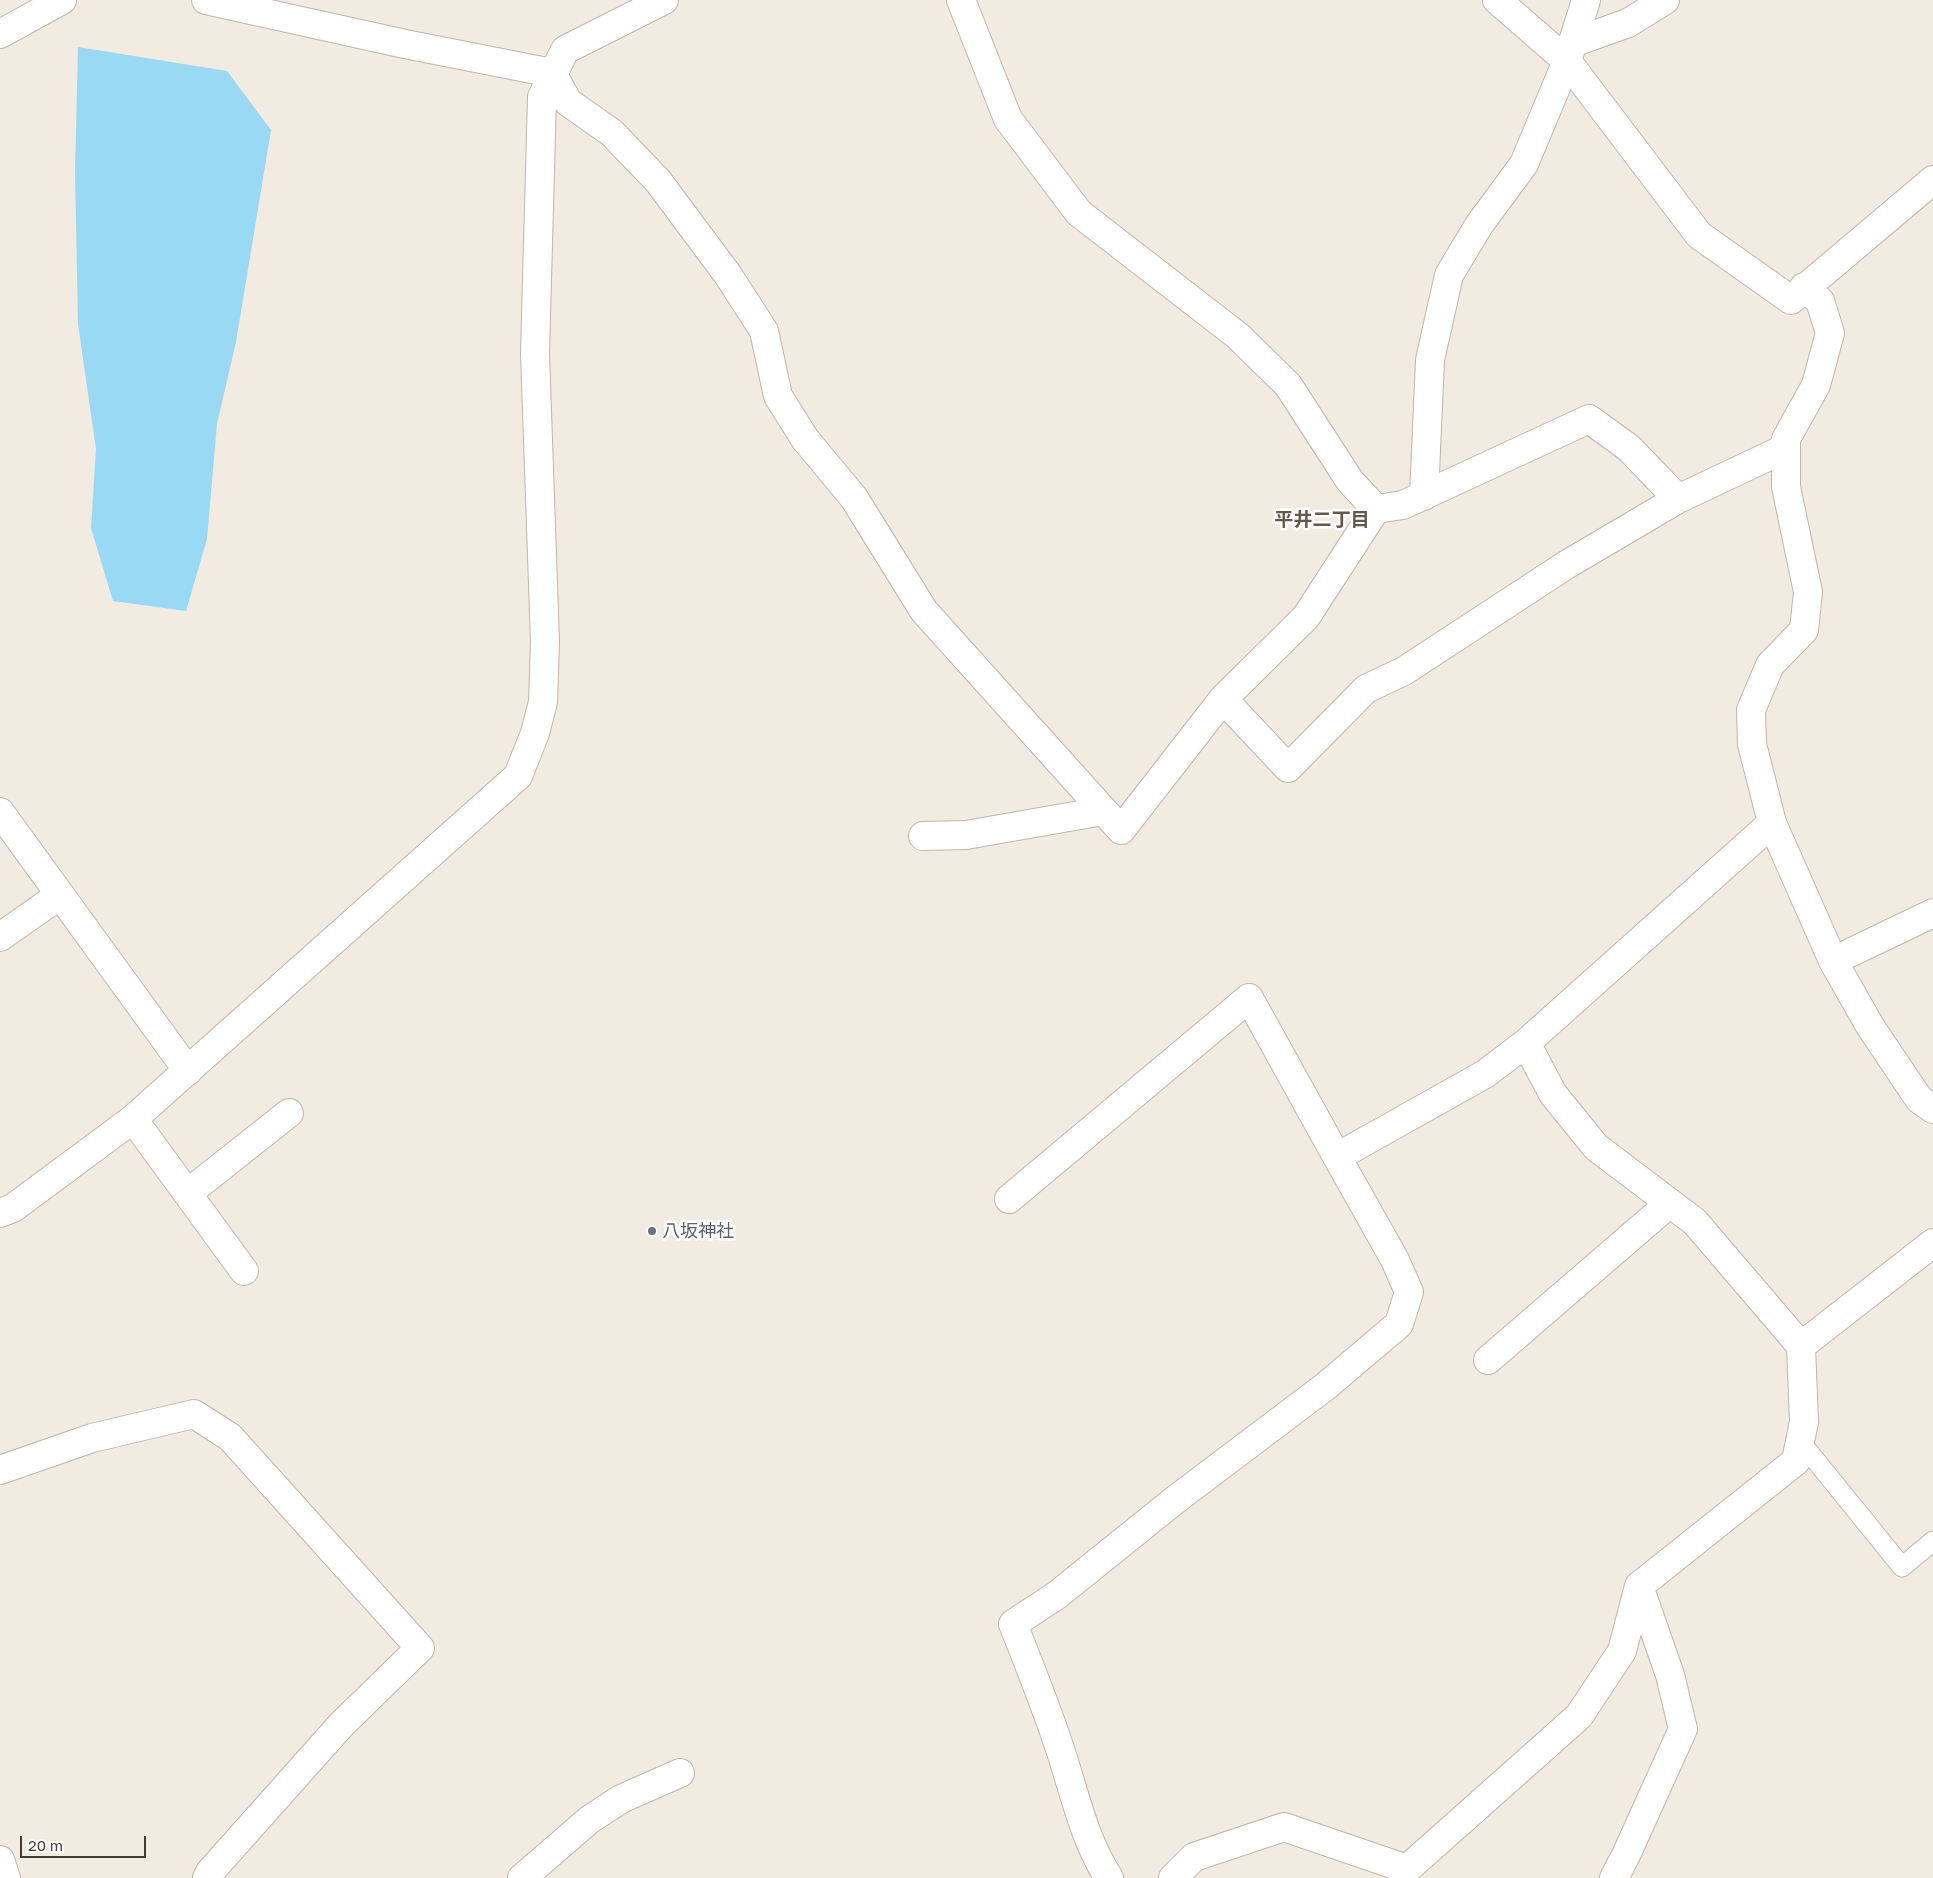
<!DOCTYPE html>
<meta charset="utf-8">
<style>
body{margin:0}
#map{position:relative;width:1933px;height:1878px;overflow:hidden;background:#f2ebe2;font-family:"Golos Text",sans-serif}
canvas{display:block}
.scale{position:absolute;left:20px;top:1836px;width:126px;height:22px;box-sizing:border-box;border:2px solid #443b33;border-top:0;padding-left:6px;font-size:15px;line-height:18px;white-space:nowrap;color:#443b33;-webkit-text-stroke:4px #fff;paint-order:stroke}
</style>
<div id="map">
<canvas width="1933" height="1878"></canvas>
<div class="scale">20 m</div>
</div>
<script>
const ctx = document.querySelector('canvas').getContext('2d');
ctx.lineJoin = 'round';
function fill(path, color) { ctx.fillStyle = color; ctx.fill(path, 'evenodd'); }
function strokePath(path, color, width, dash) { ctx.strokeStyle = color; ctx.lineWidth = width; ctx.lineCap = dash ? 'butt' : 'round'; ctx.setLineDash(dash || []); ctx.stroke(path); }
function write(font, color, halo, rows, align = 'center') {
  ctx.font = font + ' "Golos Text","Noto Sans JP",sans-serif'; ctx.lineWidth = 5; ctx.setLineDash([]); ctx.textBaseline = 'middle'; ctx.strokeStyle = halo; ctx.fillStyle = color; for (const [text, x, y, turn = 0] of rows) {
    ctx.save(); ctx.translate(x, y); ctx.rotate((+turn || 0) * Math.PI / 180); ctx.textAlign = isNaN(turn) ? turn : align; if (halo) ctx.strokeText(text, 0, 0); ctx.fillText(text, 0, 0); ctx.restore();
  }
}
const water = new Path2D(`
 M78,47L227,71L271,130L236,342L217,424L207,539L186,611L113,601L91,528L96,449L78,324L75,172Z`);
const service = new Path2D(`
 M1800,1441L1902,1567L1933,1541`);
const minor = new Path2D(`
 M206,0L405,44L552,73L568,102L612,133L658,181L728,275L764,331L778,396L805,439L854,498L924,611L1121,830L1223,699L1288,768L1366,689L1404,671L1566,565L1678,499L1786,448
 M961,0L1008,119L1079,213L1238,336L1288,385L1350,481L1376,509L1403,505L1589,419L1629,448L1678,499
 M1497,0L1567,61L1699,235L1791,300L1933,180
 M0,34L62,0
 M1572,43L1628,23L1665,0
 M1804,287L1820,301L1830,333L1816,385L1786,439V487L1808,592L1804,630L1770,665L1751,710L1752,744L1772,823L1833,961L1870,1026L1919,1099L1933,1109
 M1424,496L1430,360L1449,275L1479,225L1524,164L1567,61L1586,0
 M1223,699L1306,617L1376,509
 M0,812L188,1071
 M923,836L966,835L1103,811
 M0,937L60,895
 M1833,961L1933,913
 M1526,1043L1553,1094L1596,1147L1695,1222L1801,1346
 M133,1119L244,1271
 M188,1193L289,1113
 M1009,1199L1249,998L1337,1157L1485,1074L1526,1043L1772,823
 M0,1213L13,1208L133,1119L518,776L535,733L543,702L545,642L535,353L542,97L565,50L664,0
 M1488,1360L1670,1203
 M0,1470L92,1438L194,1414L230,1437L420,1648L341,1725L210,1872L207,1878
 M0,1860L6,1878
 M522,1878L589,1820L621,1799L680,1773
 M1109,1878C1083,1838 1074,1790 1059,1746C1045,1704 1029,1664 1013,1624L1057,1595L1175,1500L1326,1386L1399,1324L1409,1292L1395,1260L1337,1157
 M1173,1878L1194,1857L1284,1827L1407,1869L1579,1716L1622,1651L1639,1586L1796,1461L1804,1422L1801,1346L1933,1243
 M1614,1878L1626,1855L1683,1729L1670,1675L1639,1586`);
const markers = [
 [652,1231,5,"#6b7280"]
];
const worshipNames = [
 ["八坂神社",662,1231]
];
const neighbourhoodNames = [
 ["平井二丁目",1322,520]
];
fill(water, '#9ad9f3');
strokePath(service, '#c1b5a8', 21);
strokePath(minor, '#c1b5a8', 30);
strokePath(service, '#fff', 19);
strokePath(minor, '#fff', 28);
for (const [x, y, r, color] of markers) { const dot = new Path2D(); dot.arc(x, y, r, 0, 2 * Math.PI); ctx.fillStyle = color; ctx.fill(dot); strokePath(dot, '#fff', 2); }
write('18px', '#5b616d', '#fff', worshipNames, 'left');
write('bold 19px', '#675749', '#fff', neighbourhoodNames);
</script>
